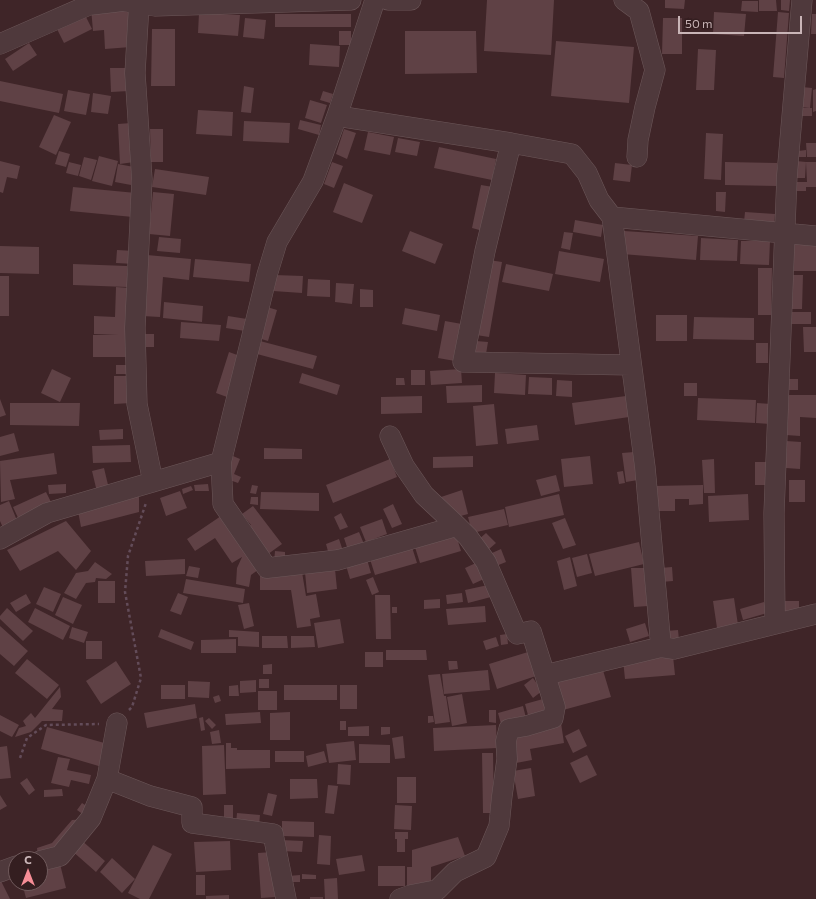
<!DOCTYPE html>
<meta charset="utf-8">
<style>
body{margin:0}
#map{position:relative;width:816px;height:899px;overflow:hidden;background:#3f2528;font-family:Commissioner,sans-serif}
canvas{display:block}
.north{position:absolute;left:8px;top:851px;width:40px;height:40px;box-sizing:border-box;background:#341e20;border:1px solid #705a5c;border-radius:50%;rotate:0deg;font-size:11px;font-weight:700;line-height:16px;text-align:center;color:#c9b5b7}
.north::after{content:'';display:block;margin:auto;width:14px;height:18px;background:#f68d96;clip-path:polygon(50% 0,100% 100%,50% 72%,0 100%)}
.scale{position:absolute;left:678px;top:16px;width:124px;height:18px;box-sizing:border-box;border:2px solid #c9b5b7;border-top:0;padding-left:5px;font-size:12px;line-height:14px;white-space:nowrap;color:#c9b5b7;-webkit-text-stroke:3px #341e20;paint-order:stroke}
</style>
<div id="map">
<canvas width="816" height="899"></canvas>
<div class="north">С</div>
<div class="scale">50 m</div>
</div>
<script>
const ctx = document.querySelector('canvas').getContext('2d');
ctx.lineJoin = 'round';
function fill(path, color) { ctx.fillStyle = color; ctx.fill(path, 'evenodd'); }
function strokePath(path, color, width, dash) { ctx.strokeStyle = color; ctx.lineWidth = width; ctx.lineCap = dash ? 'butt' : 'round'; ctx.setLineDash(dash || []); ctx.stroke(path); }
const building = new Path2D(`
 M487,0H554L551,55L484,51Z
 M665,0H685L684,9L665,8Z
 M759,0H776L777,11H759Z
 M781,0H790L789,11L781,10Z
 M742,1H758V12L741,11Z
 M128,6L131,47L105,49L104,30L93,31L91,8Z
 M714,12L746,14L744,36L713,34Z
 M778,12L789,13L784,78L773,77Z
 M84,13L92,29L64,43L56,27Z
 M199,13L240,15L238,36L198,33Z
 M275,14H351V27H275Z
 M812,14H816V34H811Z
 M245,18L266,20L264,39L243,37Z
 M663,18H682V54H662Z
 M152,29H175V86H151Z
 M339,31H351V45H339Z
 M405,31H476L477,73L405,74Z
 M556,41L634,47L629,103L551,96Z
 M29,43L37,55L13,71L5,59Z
 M310,44L340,46L339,67L309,65Z
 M698,49L716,50L714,90H696Z
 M110,68H129V91L111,92Z
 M0,81L63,94L59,113L0,101Z
 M244,86L254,88L251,113L241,112Z
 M802,87L812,88L810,108L800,107Z
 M816,89V111L813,112V90Z
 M68,90L90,94L86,115L64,111Z
 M323,91L333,94L330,103L320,100Z
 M93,93L111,96L108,114L91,112Z
 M310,100L327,105L321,123L305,118Z
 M798,108H812V116H798Z
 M198,110L233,112L232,136L196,134Z
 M54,115L71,122L56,155L39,147Z
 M300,120L321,125L319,135L298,129Z
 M244,121L290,123L289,143L243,141Z
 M131,123L134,162L120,164L118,124Z
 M150,129H163V162H151Z
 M344,129L356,133L347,159L336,154Z
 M368,132L394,137L390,155L364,150Z
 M706,133L723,134L721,180L704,179Z
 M398,138L420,142L417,156L395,152Z
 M806,143H816V157H807Z
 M439,147L496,159L492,180L434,168Z
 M806,150V157H798V151Z
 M59,151L70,154L66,167L55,164Z
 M99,156L118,161L112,186L92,181Z
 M84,157L97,160L91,180L79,176Z
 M0,161L20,166L17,179L7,177L3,193L0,192Z
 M796,161L806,162L805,178H795Z
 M69,162L81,165L78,176L66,173Z
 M332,162L343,166L334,188L324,184Z
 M725,162L777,163V186L725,185Z
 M806,162H816V187H806V191H792V182H807Z
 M615,163L632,165L630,182L613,180Z
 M118,164L134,167L131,185L115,182Z
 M155,169L209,177L206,195L152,187Z
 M344,183L373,195L362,223L333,212Z
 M481,185L493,187L483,231L472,228Z
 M73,187L136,193L133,217L70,211Z
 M153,192L174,194L170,236L149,234Z
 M716,192H726L725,212L716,211Z
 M745,212L775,214L774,225L744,222Z
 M575,220L603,225L601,237L573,232Z
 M410,231L443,244L435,264L402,251Z
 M624,231L698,236L696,260L622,254Z
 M564,232L573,233L570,250L561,248Z
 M159,237L181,239L180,253L157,251Z
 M701,238L738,240L737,261L700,260Z
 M741,241H770L769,265L740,264Z
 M790,243H816V271H790Z
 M0,246L39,247V274L0,273Z
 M117,250L135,251L134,264L116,263Z
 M559,251L604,259L600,282L555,274Z
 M147,255L191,259L189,280L163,277L160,317L142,316Z
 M195,259L251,264L249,282L193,277Z
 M489,260L502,262L489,337L476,335Z
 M73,264L127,266V287L73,285Z
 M506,264L553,274L549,291L502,282Z
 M758,268H772L771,315H758Z
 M274,275L303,276L302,293L273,291Z
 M789,275H803L802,309H789Z
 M0,276H9V316H0Z
 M308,279L330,280V297L307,296Z
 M336,283L354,284L352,304L335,302Z
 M116,287L130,288L128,357H93V335H118L94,334V316L115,317Z
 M360,289L373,290V307H360Z
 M164,302L203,306L202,322L163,318Z
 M267,307L277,310L268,341L258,338Z
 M405,308L440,315L437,331L402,324Z
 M789,312H811V324H790Z
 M656,315H687V341H656Z
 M228,316L247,319L245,331L226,328Z
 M694,317L754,318V340L693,339Z
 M445,321L462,324L455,361L438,358Z
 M181,322L221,325L219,341L180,338Z
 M803,327H816V352H804Z
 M141,334H154V347H141Z
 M260,341L317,356L313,369L257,354Z
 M476,341L488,342L486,354L475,353Z
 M756,343H768V363H756Z
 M229,352L240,356L227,397L216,393Z
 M116,365H130V374H116Z
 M52,369L71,378L60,402L41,393Z
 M461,369L462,383L431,385L430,371Z
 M411,370H425V385H411Z
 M302,373L340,385L337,395L299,383Z
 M495,373L526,375L525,395L494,393Z
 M114,376H131V403L114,404Z
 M529,377L552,378V395L528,394Z
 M396,378H404L405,385H396Z
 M788,379H798V390H788Z
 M557,380L572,381V397L556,396Z
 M684,383H697V396H684Z
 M482,385V402L447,403L446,386Z
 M787,395H816V418L800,417V436L786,435Z
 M422,396V413L381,414V397Z
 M626,396L629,417L575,425L572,403Z
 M698,398L756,400L755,423L697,420Z
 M0,399L6,415L0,417Z
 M10,403H80L79,426L10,425Z
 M757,403L771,404L770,424L756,423Z
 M494,404L498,444L476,446L473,406Z
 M537,425L539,440L507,444L505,429Z
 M123,429V439L100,440L99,430Z
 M14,433L19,451L0,456V437Z
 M786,441L801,442L800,469L786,468Z
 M130,445L131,462L93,463L92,446Z
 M264,448L302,449V459H264Z
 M634,452L638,480L626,482L622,453Z
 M54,453L57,474L10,480L15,499L1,502L0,461Z
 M233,456L240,459L234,474L241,477L238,483L224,478Z
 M473,456V467L433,468V457Z
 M590,456L593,484L564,487L561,459Z
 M390,459L397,477L333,503L326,485Z
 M714,459L715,493H704L702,460Z
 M755,462H769V485H755Z
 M104,468L109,489L97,492L92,471Z
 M623,471L625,483L619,484L617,472Z
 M556,475L560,491L541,496L536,480Z
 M789,480H805V502H789Z
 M66,484V493L49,494L48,485Z
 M208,484L209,491H195L194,485Z
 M252,485L258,486L256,494L250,493Z
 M703,485V504L689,505V499H675V511H653V486Z
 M191,486L193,490L183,494L182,489Z
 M462,490L468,514L457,517L435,499Z
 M180,491L187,508L166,516L160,498Z
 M46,492L52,504L19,520L13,507Z
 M261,492L319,493V511L260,509Z
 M559,494L564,515L509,527L505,507Z
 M748,494L749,520L709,522L708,496Z
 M139,495V512L81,527L78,511Z
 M251,497H258V505L250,504Z
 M9,501L18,523L4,530L0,521V505Z
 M393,504L402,524L392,528L383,509Z
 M253,506L282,544L264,557L244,530L251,525L242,514Z
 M504,509L508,525L472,533L468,517Z
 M341,513L348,527L340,530L334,517Z
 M221,516L262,567L251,575L249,587L236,584L237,568L242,557L232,563L215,538L195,551L187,539Z
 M565,518L576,545L563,549L552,523Z
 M382,519L387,534L366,542L360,527Z
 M66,521L91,551L76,570L58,551L20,571L7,550Z
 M359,532L364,544L348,550L344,538Z
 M455,532L461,551L420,563L414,544Z
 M486,533L496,543L488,550L478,540Z
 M339,539L343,551L329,555L326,544Z
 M639,542L644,564L595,576L589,554Z
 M411,544L417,563L375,575L369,556Z
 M501,549L506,562L496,566L492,553Z
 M275,551L285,552V563L274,562Z
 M587,554L592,573L577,577L572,558Z
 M366,556L371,573L350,579L345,562Z
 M570,557L577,586L564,590L557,561Z
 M185,559V574L146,576L145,561Z
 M95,562L112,574L106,579L96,578L95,582L86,583L76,599L64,593L76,573L88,571Z
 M478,562L486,578L473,584L465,568Z
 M189,566L200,568L198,578L186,576Z
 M672,567L673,581L661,582L660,568Z
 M631,568H645L648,606L634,607Z
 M335,569L337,589L307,593L305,572Z
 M302,572L306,596L316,594L320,617L310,619L311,626L297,628L291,590H260V574Z
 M373,577L379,592L372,595L366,580Z
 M186,579L245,589L243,603L183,593Z
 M98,581H115V603H98Z
 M488,585L491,597L468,603L465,590Z
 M44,587L61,594L53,612L36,604Z
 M178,593L188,597L181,615L170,611Z
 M462,593L463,602L447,604L446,595Z
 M26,594L31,603L16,612L10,603Z
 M375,595H390L391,639H376Z
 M63,597L82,605L73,624L55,615Z
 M734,598L738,625L717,628L713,601Z
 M440,599V608L424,609V600Z
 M785,601H799V614H785Z
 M764,602L767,613L743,620L740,609Z
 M249,603L254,626L244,629L238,605Z
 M485,606L486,622L448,625L446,609Z
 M392,607H397V613H392Z
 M7,608L33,631L23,641L0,619V616Z
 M35,608L70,626L63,640L28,622Z
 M340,619L344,643L318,648L314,623Z
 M645,623L649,636L630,642L626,629Z
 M0,626L28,651L14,666L0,654Z
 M72,627L88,632L84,643L69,638Z
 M161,629L194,642L191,650L158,637Z
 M229,630L259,632V647L238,646V637H229Z
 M678,630L679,640L667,641L666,631Z
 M507,634L508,644L501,645L500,635Z
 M262,636H287L288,648H262Z
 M291,636H314L315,647L291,648Z
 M496,637L499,646L486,650L483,641Z
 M236,639V653H201V640Z
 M86,641H102V659H86Z
 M386,650H426L427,660H386Z
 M365,652H383V667H365Z
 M528,652L536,676L497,689L489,664Z
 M673,656L675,675L625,679L623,660Z
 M27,659L59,685L47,699L15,673Z
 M116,661L131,684L101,704L86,681Z
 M448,661H457L458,669L449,670Z
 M272,664V674H263V665Z
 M602,667L611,697L563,710L554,680Z
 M488,670L490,690L444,694L442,674Z
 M440,674L444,696H446L450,722L435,724L428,675Z
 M533,678L542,691L533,698L524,685Z
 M259,679H269V688H259Z
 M256,680V692L240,693V681Z
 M188,681L210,682L209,698L188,697Z
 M161,685H185V699H161Z
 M238,685L239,696H229V686Z
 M284,685H337V700H284Z
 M340,685H357V709H340Z
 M60,687L61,697L52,709L63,710L62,721H42L31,732L15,737L19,728L26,726L23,721L31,713L35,718Z
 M258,691H277V710H258Z
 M462,694L467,723L452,726L447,697Z
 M219,695L221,701L215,703L213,697Z
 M543,699L547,715L529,719L525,704Z
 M195,704L197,718L147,728L144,713Z
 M523,706L526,718L501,724L498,713Z
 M489,710H496V723L489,722Z
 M260,712L261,723L226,725L225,714Z
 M290,712V740H270V713Z
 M0,715L19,725L12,737L0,731Z
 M428,716H433L434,722L428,723Z
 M203,717L205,730L201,731L199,718Z
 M209,718L216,725L212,729L205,721Z
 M340,721H346V730H340Z
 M561,723L564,743L530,749L532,760L516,763L511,731Z
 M496,725L497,748L434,751L433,728Z
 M369,726V736H348V727Z
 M47,727L108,744L102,767L41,749Z
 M381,727H390V734L381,735Z
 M579,729L587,746L573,753L565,736Z
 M219,730L221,743L212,744L210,732Z
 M403,736L405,758L395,759L392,738Z
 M354,741L356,760L329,763L326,744Z
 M226,743H231V748H237V750H270V768L226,769Z
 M359,744L390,745V763H359Z
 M224,745L226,794L203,795L202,746Z
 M7,746L11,778L0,779V747Z
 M275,751H304V762H275Z
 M324,751L327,762L308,767L306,756Z
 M482,753H493L494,813H483Z
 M587,755L597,775L580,783L570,763Z
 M58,757L70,759L67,770L91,775L89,784L71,780L69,787L51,783Z
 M338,764L351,765L350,785L337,784Z
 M531,768L535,796L518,799L513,771Z
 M397,777H416V803H397Z
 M27,778L35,790L29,795L20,783Z
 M290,779H317L318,798L290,799Z
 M328,785L338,786L334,814L325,813Z
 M62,789L63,796L44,797V790Z
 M268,793L277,795L272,816L263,814Z
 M0,795L7,806L0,810Z
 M82,803L93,810L88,818L77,810Z
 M224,805H233V819H224Z
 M395,805L412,806L411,830L394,829Z
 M237,813L260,815L259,826L236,824Z
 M86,819L59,852L38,858L37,848L52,843L72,820Z
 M282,821L314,822V837L282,836Z
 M395,832H408V839H405V852H397V839H395Z
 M319,835L331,836L330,865L317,864Z
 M458,837L465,856L431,867V886L407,887V867H412V850Z
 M80,839L105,861L96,872L71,850Z
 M281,840L303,841L302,852L281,851Z
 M230,841L231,870L196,872L194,842Z
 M153,845L172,854L149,899H140L128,893Z
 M272,852L275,897L261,898L258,853Z
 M362,855L365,871L339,875L336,859Z
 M112,858L135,879L122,893L100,872Z
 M59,860L66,888L26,898L22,883H40V864Z
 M378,866H405V886H378Z
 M302,874L316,875V879H302Z
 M196,875H205V895H196Z
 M300,875V882H288V876Z
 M337,878L338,899H325L324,879Z
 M0,879L10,899H0Z
 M229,895V899H206V896Z
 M310,897H323V899H310Z`);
const path = new Path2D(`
 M129,710L132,707L141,678L125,592L128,556L146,503
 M20,758L27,738L46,725L99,724`);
const street = new Path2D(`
 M375,0L337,116L313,181L277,242L267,275L221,462L223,504L267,568L338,560L457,526L468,537L486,562L517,634L531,631L545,675L661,647L674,649L816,614
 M388,0H411
 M624,0L639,11L655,70L645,107L638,140L637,157
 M139,4L135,73L142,179L135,328L137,404L153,482
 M0,44L89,5L123,1L155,6L351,0
 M337,116L511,143L572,154L587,173L599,200L612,217L645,467L661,647
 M511,143L485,251L463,362L631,365
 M612,217L816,236
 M390,436L404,466L424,495L457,526
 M0,539L47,513L221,462
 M775,623L774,513L787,175L802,0
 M117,723L107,779L150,796L192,807V823L273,834L286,899
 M40,861L60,856L91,818L107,779
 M0,872L16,866
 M400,899L411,895L437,890L455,872L486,857L499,826L502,796L507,759L506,741L509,729L526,726L553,718L555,707L545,675`);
fill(building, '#5f4145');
strokePath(street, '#6c5759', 21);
strokePath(path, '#634c59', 2.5, [3, 3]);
strokePath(street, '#4f393c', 20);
</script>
